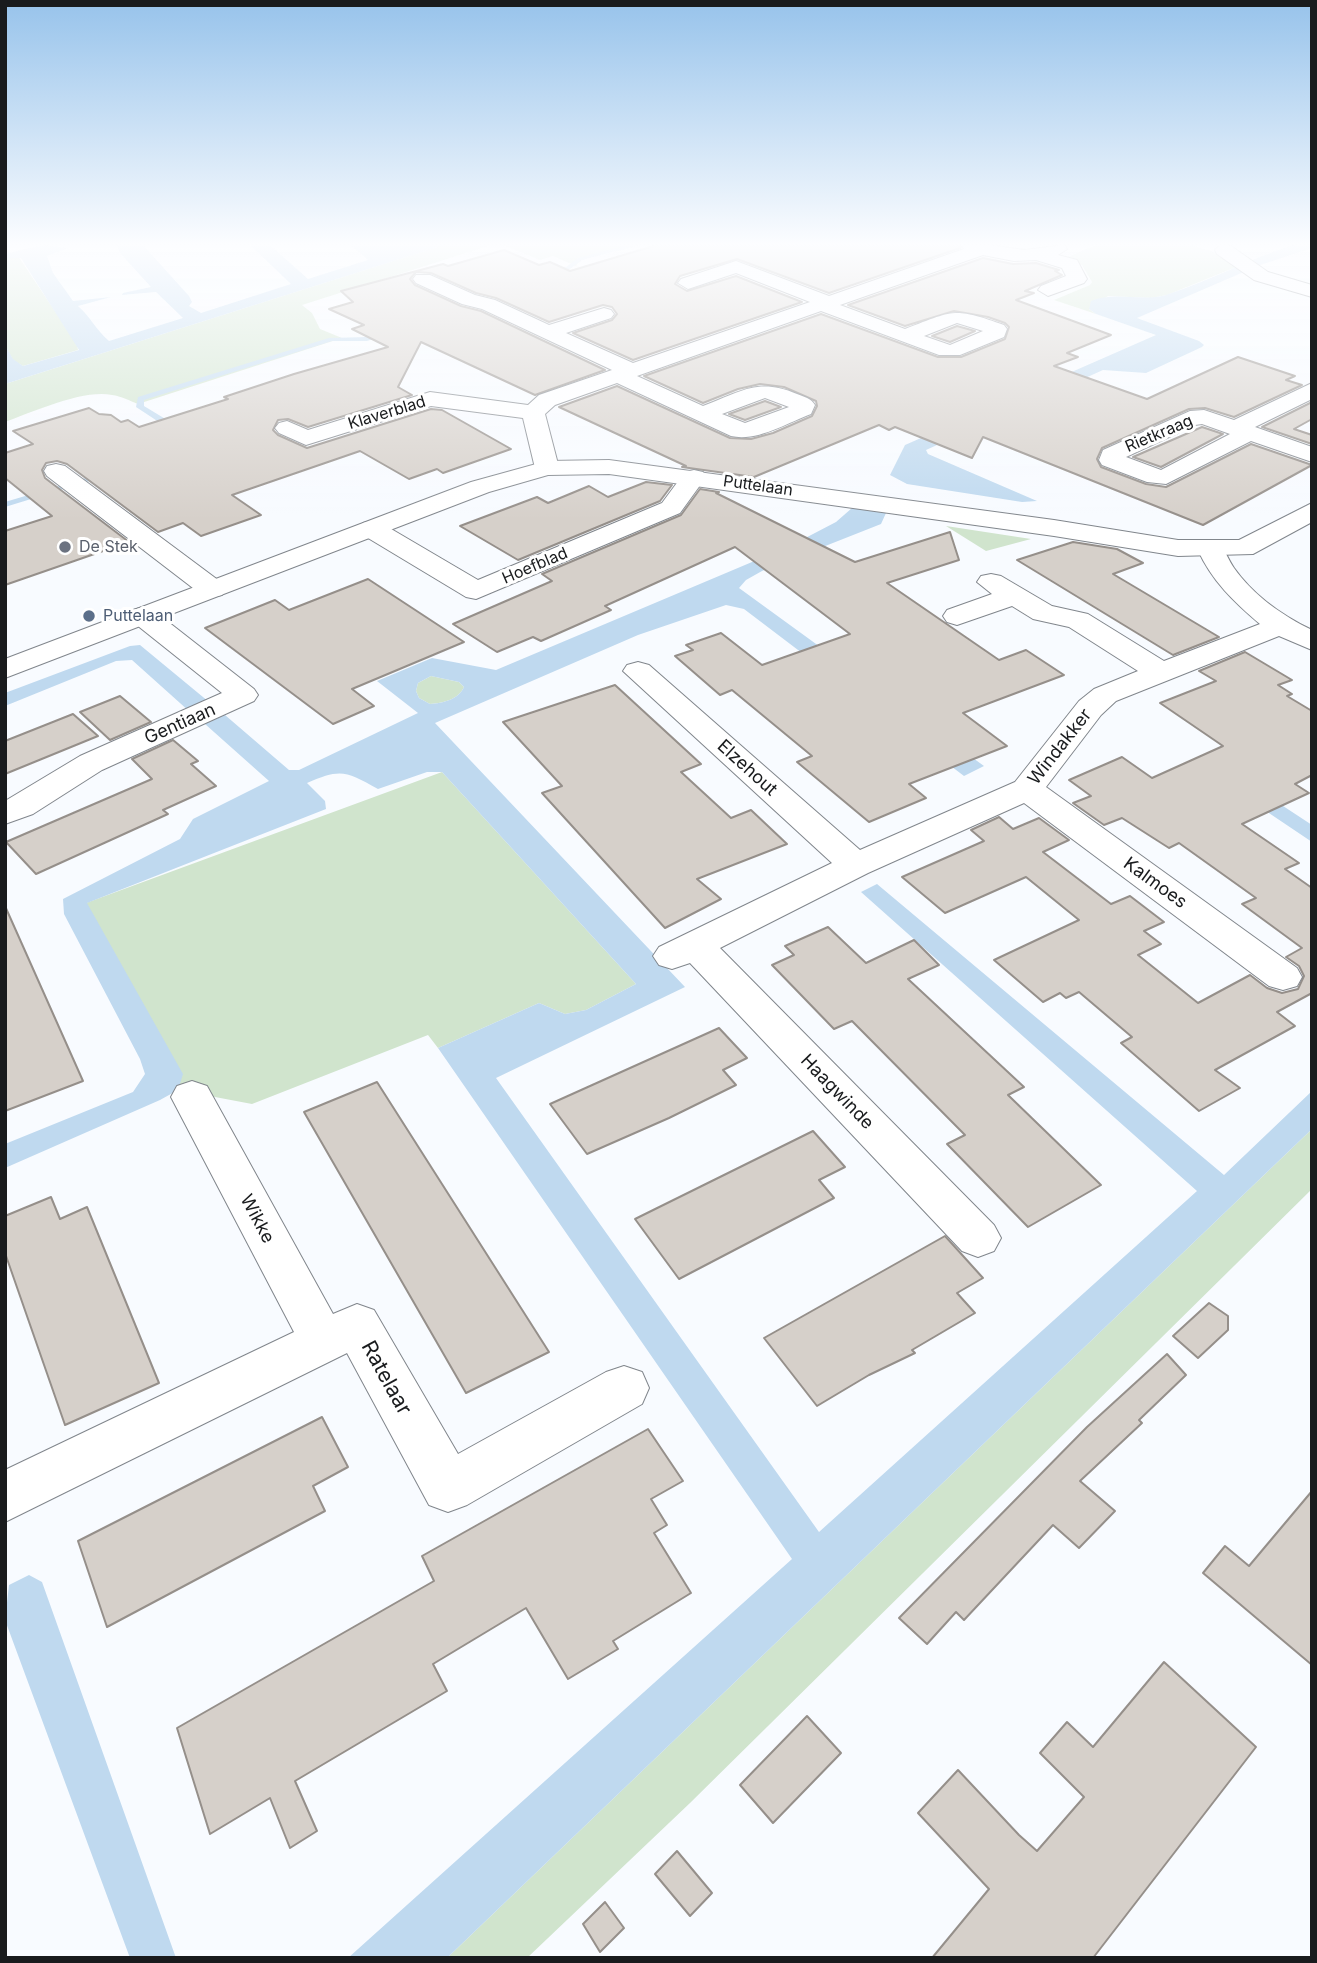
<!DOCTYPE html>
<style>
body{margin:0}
#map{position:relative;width:1317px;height:1963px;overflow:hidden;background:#f8fbff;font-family:Inter,sans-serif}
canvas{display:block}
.frame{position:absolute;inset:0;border:7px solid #191b1d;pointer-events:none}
</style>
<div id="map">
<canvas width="1317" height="1963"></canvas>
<div class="frame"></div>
</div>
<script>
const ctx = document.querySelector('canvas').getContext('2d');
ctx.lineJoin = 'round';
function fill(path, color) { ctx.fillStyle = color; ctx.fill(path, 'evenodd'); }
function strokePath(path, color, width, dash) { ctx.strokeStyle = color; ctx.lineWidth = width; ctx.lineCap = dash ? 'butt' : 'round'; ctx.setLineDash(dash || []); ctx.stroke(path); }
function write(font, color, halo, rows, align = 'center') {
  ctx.font = font + ' Inter,sans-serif'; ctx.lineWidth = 6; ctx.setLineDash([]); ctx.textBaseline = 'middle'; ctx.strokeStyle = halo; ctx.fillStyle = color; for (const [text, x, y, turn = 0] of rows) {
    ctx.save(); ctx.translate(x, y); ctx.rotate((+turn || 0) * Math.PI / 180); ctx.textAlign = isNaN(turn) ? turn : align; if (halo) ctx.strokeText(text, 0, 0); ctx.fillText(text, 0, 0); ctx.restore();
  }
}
const green = new Path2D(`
 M444,245H491L302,305L312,313L320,329L342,338L138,404C130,401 121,396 112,395C83,389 33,412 5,422V384Z
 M503,245H629L581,258L576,266L553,256L540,260Z
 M1096,245H1191L1211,251L1236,267L1167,295L1151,298L1108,296L1089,309L1096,314L1054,300L1090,285L1092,282L1082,265L1063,259Z
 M18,256L77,344L78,350L23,366L13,360L5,345V258Z
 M946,526L1031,539L986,551Z
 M431,676L459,682L464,687C458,700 443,703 430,704L419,698L416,691L418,683Z
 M442,772L636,984L586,1010L565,1014L539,1003L438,1048L428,1035L252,1104L178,1090L86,903Z
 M1312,1129V1189L690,1803L527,1958H447Z`);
const water = new Path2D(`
 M44,245L68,248L47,256L53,273L73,301L111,297L78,306C90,316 96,330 109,341L183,318L156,292L122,295L123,293L151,287L120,253L117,245H143L189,296L192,302L189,306L201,313L291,284L250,245H270L308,279L368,260L351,245H444L5,384V345L13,359L23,366L79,350L21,258H5V254Z
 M1294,245H1312V248L1260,265L1137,318L1199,341L1204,345L1202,347L1146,373L1103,370L926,450L928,454L1037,501L1022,502L907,484L890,475L905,445L1156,335L1096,314L1089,309L1091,301C1115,291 1141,302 1166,295C1210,281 1250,258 1294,245Z
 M852,508L886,513L881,524L762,571L746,580L739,588L984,766L964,776L744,609L726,605L638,635L435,723L685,987L496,1078L819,1532L1197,1191L861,892L877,884L1224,1175L1312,1091V1129L447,1958H348L792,1559L438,1048L539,1003L565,1014L586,1010L636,984L442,772H427L378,789C346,771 341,768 307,783L325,801L326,809L87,903L183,1074L178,1090L160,1100L5,1168V1144L133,1092L145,1074L140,1059L64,914L63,899L180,839L193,819L269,781L205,724L225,715L289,770H299L418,713L377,681L432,658L496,670L790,546L836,522ZM431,676L459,682L464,687C458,700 443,703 430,704L419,698L416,691L418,683Z
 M140,645L209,702L190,712L132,660L116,661L5,706V693L130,646Z
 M1216,762L1312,825V842L1202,768Z
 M29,1575L42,1582L176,1958H130L5,1620L9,1585Z`);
const stream = new Path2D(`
 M628,245H640L582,260L570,269L550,275L547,273L566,267L578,258Z
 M383,332L385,333V335L367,341H332L144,400V406L177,426V430H171L136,407L138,397L329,338L367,337Z
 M99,474L106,476L5,507V502Z`);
const building = new Path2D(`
 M657,245H959L960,248L829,293L737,259L680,276L675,284L687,291L736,276L802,302L633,360L573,333L612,320L617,314L612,307L603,305L549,322L496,298L476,293L431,273L416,272L410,279L415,285L461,306L481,311L605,370L535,395L421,342L398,387L412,395L308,427L288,419L278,420L273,430L278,435L307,448L431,409L442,410L511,449L443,473L437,469L409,479L360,451L232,495L261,515L201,536L183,523L158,532L67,464L57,461L46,463L42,470L45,478L129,542L5,585V531L52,516L5,478V453L33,444L13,431L89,408L99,414L111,415L121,422L128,420L139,427L228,399L224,397L294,374L388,347L352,329L364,325L329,309L353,302L341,291L443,264L448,266L504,250L539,265L550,262L570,271Z
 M983,258L1013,264L1036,263L1059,270L1055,271L1062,275L1025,291L1034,293L1016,300L1111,335L1067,353L1078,357L1054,366L1147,399L1238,357L1295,376L1286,380L1302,385L1234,417L1205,408L1189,409L1102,448L1097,459L1101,467L1146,484L1166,487L1251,444L1312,465L1203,525L983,437L972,458L895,427L889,430L879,425L754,477L682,467L686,466L559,407L617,386L730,438L751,439L773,433L812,416L817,406L816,401L784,387L760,384L738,389L703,403L644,376L821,314L938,357H961L1005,339L1009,327L1005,323L988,317L954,311L905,326L848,305Z
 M957,326L975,331L950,342L932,336Z
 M765,401L781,407L745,420L729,414Z
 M1312,402V419L1294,429L1312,435V444L1262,427Z
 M1202,427L1223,434L1161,467L1133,457Z
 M646,482L672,485L660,501L518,560L460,526L537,497L548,503L589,486L608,497Z
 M700,489L719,492L716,493L855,562L950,532L959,560L887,583L999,660L1026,650L1064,675L963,713L1007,746L909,784L926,798L869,822L797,762L812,756L732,690L720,695L675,656L693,650L686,645L721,633L762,665L850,634L735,547L605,606L611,610L541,641L533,637L497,652L453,624L552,581L542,574L681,515Z
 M1073,542L1117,549L1143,563L1113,574L1219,637L1173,655L1017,560Z
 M368,579L464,642L352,689L374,706L333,724L205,628L275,600L289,610Z
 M1245,652L1292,680L1278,685L1292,694L1287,696L1312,711V775L1295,784L1309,793L1242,824L1299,863L1285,869L1312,888V993L1277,1012L1295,1026L1215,1070L1240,1088L1199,1111L1121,1043L1132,1037L1079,992L1066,998L1060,993L1043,1002L994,960L1079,920L1026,877L945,913L902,877L984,841L971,830L999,817L1013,829L1039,818L1069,840L1043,852L1111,904L1130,896L1164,922L1144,931L1161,944L1138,955L1198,1003L1250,975L1267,988L1282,993L1298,989L1304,976L1299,966L1286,957L1302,948L1242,904L1256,898L1179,843L1169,848L1122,818L1104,825L1073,803L1091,796L1069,780L1122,757L1152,778L1223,746L1160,703L1216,681L1199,671Z
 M615,685L701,764L681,772L731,818L751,810L787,844L697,879L721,899L665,928L542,793L562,786L503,722Z
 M120,696L151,722L110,740L80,712Z
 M73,714L98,736L5,774V741Z
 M173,740L198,761L191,764L216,786L163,810L168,814L36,874L6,842L152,779L132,759Z
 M5,906L83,1081L5,1111Z
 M828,927L866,963L914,940L939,965L908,979L1024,1087L1008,1095L1101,1185L1028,1227L947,1144L965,1135L852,1021L834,1029L772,965L794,955L785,946Z
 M719,1028L747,1058L723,1070L736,1085L669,1118L587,1154L550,1104Z
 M377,1082L549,1352L466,1393L304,1112Z
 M813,1131L845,1167L819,1180L834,1198L679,1279L635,1219Z
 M51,1197L60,1219L87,1207L159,1383L65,1425L5,1253V1216Z
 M945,1236L983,1278L957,1293L975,1313L912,1350L915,1353L869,1375L817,1406L764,1338Z
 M1209,1303L1228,1316V1330L1198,1358L1173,1336Z
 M1167,1354L1186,1375L1139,1420L1142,1423L1080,1481L1115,1511L1079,1548L1053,1525L964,1620L956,1612L927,1644L899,1618L1087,1427Z
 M322,1417L348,1467L313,1486L325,1511L107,1627L78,1541Z
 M648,1429L683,1481L651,1499L667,1525L654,1533L691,1593L613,1641L618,1649L568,1679L526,1608L433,1664L447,1691L295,1781L317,1831L290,1848L270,1798L210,1834L177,1728L434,1581L422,1556Z
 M1312,1491V1665L1203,1573L1225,1546L1249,1566Z
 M1164,1662L1256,1747L1093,1958H932L989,1889L918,1813L958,1770L1019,1835L1037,1851L1084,1797L1040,1753L1067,1722L1093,1747Z
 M807,1716L841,1753L773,1823L740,1785Z
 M677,1851L712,1893L690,1916L655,1874Z
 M605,1902L624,1928L600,1952L583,1924Z`);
const minor = new Path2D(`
 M961,245H989L1024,250L1065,245L1067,249L1058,255L1077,260L1087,279L1084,283L1048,296L1038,290L1041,286L1066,276L1062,268L1036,260L1014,261L983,255L840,305L905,329C955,310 953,307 1004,325L1007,329L1004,337L960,355H939L821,311L637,376L703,406C740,392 758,377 797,394C804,397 811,398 815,405L811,414C787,423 757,442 731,436L617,383L555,405L545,414L559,468L556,473L547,475L538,473L535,468L523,418L431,406L306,445L279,433L275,428L279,423L287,421L308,430L430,392L528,405L539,395L612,370L482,309L462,304L416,283L413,279L416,275H430L475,295L495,300L549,325L604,308L611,310L614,314L611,318L566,333L633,363L810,302L736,273L688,289L678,283L681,279L736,261L829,296L964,249ZM957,323L983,331L950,345L924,336ZM765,398L789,407L745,423L722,414Z
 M1220,245L1231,246L1268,272L1312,285V297L1254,280L1217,254L1215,250Z
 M1312,383V399L1255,427L1312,447V462L1251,441L1166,484L1147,482L1102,465L1099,460L1103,450L1190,411L1204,410L1234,420ZM1202,424L1230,434L1161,470L1126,457L1195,425Z
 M56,464L65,466L222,583L226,589L222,595L212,597L202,595L47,476L44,471L47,466Z
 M694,470L703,472L706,477L680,513L476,599L466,597L363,535L359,529L363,523L372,521L381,523L478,580L662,503L685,472Z
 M1211,542L1220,544C1226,552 1229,561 1234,568C1253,595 1283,616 1312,630V650L1279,636L1116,701L1101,715L1046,787L1297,968L1302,977L1297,986L1283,990L1269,986L1024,803L868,873L720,948L994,1225L1001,1238L994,1251L978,1257L962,1251L690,963L672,969L659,965L653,956L659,947L832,863L623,671L627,665L638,662L649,665L860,850L1015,782L1079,701L1094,689L1138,671L1069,627L1033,619L1012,606L957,625L947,622L943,616L947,610L992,594L977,582L981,576L991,574L1001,576L1052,606L1088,614L1164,661L1260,624C1234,602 1212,581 1198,550L1202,544Z
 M143,607L153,610L254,689L258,695L254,701L102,770L33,814L5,824V801L80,756L222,693L133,622L129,616L133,610Z
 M192,1081L207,1086L333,1314L357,1304L374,1310L458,1454L606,1372L624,1366L642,1372L649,1388L642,1404L467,1505L448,1512L429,1505L347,1353L5,1522V1470L294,1332L171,1097L177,1086Z`);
const tertiary = new Path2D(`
 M609,460L1054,520L1178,540H1239L1312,503V522L1253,554L1178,556L1054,536L609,474L548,475L489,492L5,678V659L471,482L547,461Z`);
const markers = [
 [65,547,7,"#6b7280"],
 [89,616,7,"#5c6f8a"]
];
const farStreetnames = [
 ["Klaverblad",387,413,-17],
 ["Rietkraag",1159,434,-23],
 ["Puttelaan",758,486,8],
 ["Hoefblad",535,566,-23]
];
const farWorshipnames = [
 ["De Stek",79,547]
];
const farServicenames = [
 ["Puttelaan",103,616]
];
const streetNames = [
 ["Gentiaan",180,724,-24],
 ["Windakker",1060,747,-52],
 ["Elzehout",747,768,42],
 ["Kalmoes",1155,883,36],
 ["Haagwinde",837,1092,46],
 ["Wikke",257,1219,62]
];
const nearStreetnames = [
 ["Ratelaar",386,1378,61]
];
fill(green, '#d0e4cd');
fill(water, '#bfd9ef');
fill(stream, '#bfd9ef');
fill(building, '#d6d0ca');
strokePath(building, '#958f8a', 2);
strokePath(minor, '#81868c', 2);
strokePath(tertiary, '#81868c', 2);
fill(minor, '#fff');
fill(tertiary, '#fff');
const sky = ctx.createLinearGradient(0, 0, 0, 520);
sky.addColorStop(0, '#97c3eb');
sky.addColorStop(0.47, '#fcfdff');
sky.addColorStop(1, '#fcfdff00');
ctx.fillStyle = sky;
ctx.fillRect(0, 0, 1317, 520);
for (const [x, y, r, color] of markers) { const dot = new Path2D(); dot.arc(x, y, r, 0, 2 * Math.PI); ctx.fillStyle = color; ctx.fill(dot); strokePath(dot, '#fff', 2.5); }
write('16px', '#191b1d', '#fff', farStreetnames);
write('16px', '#5b616d', '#fff', farWorshipnames, 'left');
write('16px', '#4e5e75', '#fff', farServicenames, 'left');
write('18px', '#191b1d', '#fff', streetNames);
write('21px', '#191b1d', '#fff', nearStreetnames);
</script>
